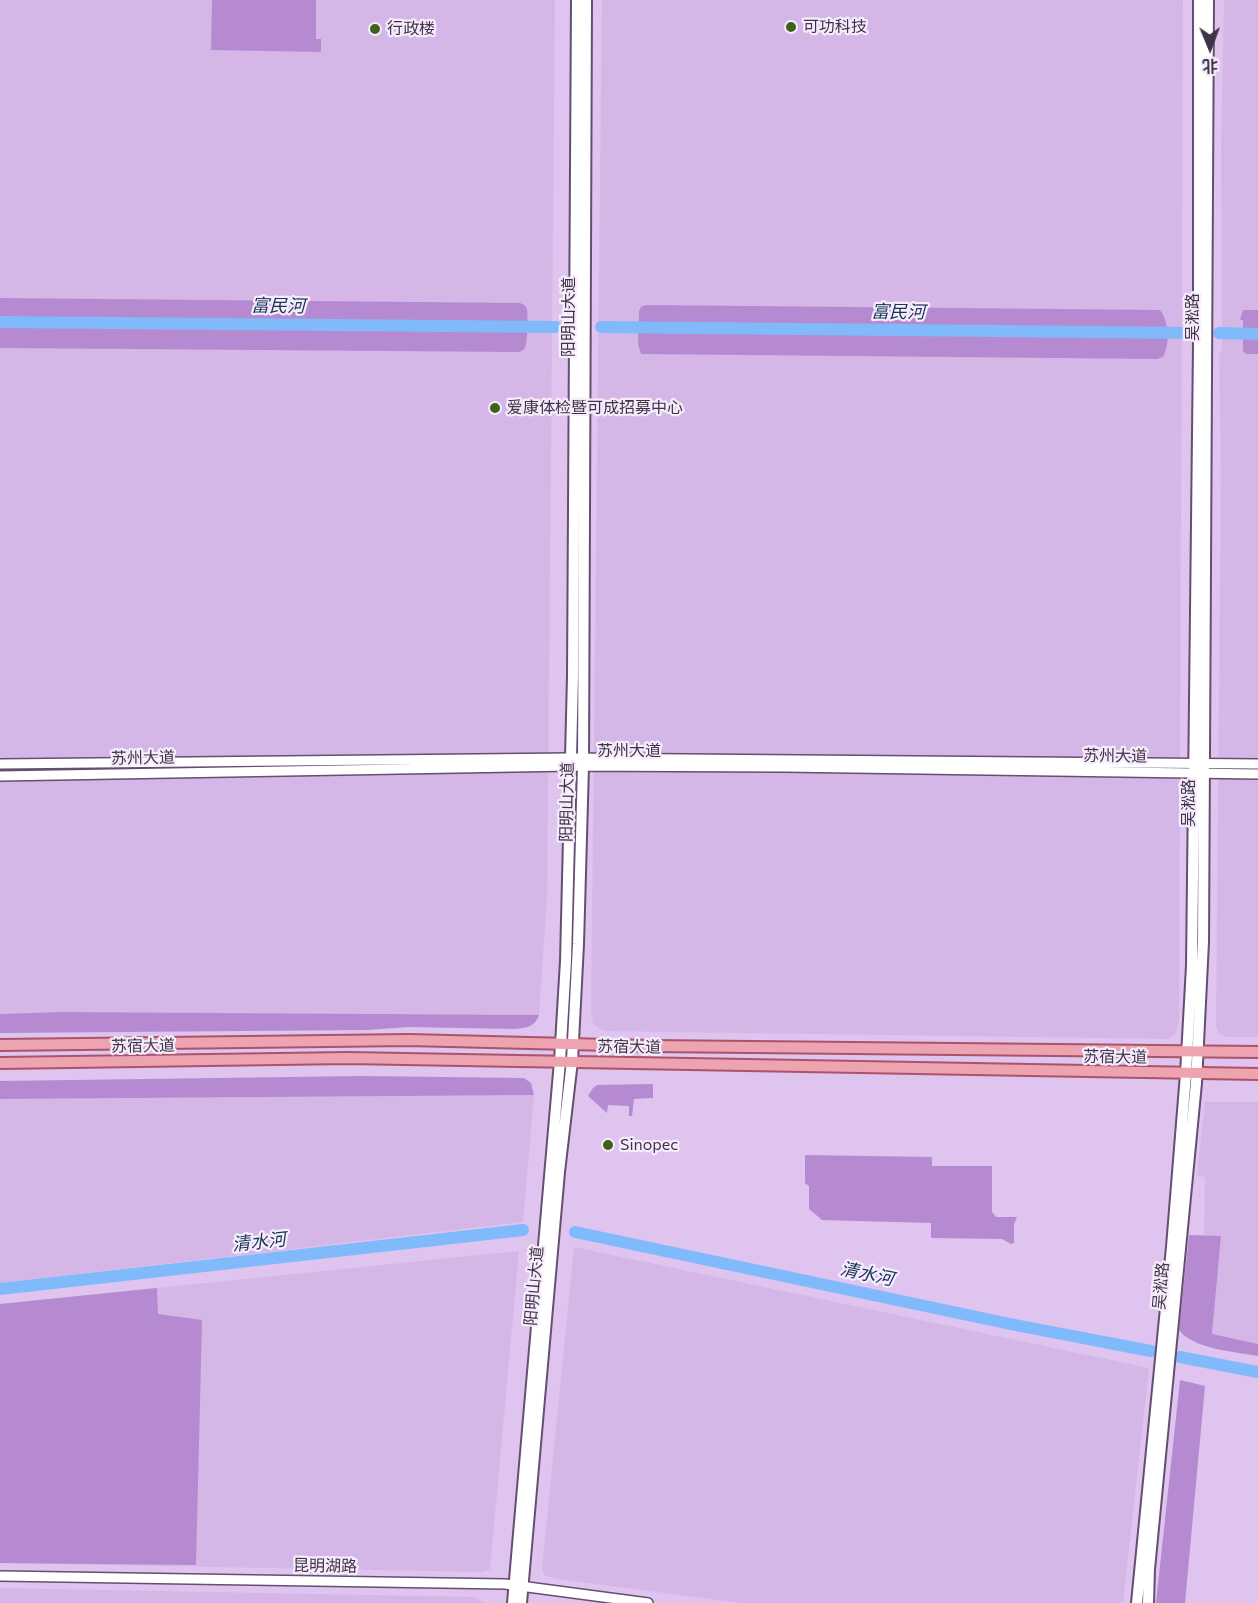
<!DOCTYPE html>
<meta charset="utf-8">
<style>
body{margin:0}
#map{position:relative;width:1258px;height:1603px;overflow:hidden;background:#dec4ee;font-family:Commissioner,"Noto Sans SC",sans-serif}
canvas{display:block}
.north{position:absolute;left:1180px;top:18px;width:60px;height:60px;-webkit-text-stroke:4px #f6ecfd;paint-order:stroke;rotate:179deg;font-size:16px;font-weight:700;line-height:24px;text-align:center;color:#3e3445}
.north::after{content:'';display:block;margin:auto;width:21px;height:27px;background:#3e3445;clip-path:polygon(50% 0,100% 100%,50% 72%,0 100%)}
</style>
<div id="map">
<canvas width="1258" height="1603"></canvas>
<div class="north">北</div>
</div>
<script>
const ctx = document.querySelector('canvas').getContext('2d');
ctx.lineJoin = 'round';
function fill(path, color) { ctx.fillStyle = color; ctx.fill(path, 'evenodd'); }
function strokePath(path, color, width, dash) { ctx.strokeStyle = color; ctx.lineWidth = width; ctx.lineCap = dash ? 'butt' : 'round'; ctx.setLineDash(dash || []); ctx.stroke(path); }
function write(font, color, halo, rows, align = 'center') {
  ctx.font = font + ' Commissioner,"Noto Sans SC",sans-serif'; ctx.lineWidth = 4.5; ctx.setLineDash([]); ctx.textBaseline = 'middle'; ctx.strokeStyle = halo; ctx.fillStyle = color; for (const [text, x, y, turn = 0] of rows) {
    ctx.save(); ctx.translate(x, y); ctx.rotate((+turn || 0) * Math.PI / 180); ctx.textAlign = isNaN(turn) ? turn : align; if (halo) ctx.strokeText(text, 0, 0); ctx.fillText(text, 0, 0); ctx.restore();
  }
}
const built = new Path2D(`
 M0,0H555L547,896L539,1015L63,1012L0,1014Z
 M602,0H1183L1179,1022L1175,1034L1169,1039L604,1031L593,1024L591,1011Z
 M1224,0H1258V1037H1226L1218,1032L1216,1025L1221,473L1219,351H1222L1221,145Z
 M534,1095L523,1222L0,1283V1099Z
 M1205,1102H1258V1344L1212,1335L1221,1236H1204L1205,1177L1197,1176Z
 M574,1247L1149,1368L1123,1603H741L557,1579L544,1575L542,1569Z
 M519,1251L490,1569L484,1572L0,1563V1304Z
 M0,1588L473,1597L484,1603H0Z`);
const green = new Path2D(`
 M212,0H316V39H321V52L211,50Z
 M0,298L520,303C524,305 526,305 527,310C528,316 528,345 524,349C521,352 519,352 515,352L0,348Z
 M646,305L1160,310C1169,321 1170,344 1163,357L1157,359L641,354L638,344L639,311L641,307Z
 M1243,310H1258V354H1246L1243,351V320H1240Z
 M63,1012L539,1015C535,1027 526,1028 515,1029L408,1027L368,1030L0,1033V1014Z
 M362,1076L524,1078L531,1083L534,1095L0,1099V1081Z
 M653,1084V1098L634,1099L632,1116H629V1106L608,1105L607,1113L588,1096L593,1088L597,1085Z
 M805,1155L932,1157V1166H992V1212L996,1217H1017L1014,1224V1243L1011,1244L1002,1239L931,1238V1223L822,1220L809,1209V1186L805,1183Z
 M1189,1235L1221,1236L1212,1334L1258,1344V1356C1236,1352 1193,1349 1179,1330Z
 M157,1288L158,1314L202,1320L196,1565L0,1563V1304Z
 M1180,1380L1205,1386L1185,1603H1156Z`);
const river = new Path2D(`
 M0,322L556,327
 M601,327L1195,333
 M1219,333L1258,334
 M575,1232L1015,1325L1151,1351
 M0,1289L523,1230
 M1180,1357L1258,1372`);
const tertiary = new Path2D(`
 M0,764L571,758L1258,764
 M0,776L571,766L784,767L1258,774
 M0,1576L505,1584L648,1603`);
const secondary = new Path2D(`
 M513,1603L560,1061L566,961L573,676L577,0
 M521,1603L559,1172L572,1061L578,944L583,766L586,0
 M1137,1603L1172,1247L1186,1074L1192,966L1199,345V0
 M1148,1603L1149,1569L1196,1083L1203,942L1208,0`);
const primary = new Path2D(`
 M0,1045L409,1040L650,1046L1258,1052
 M0,1063L348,1058L1258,1074`);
const markers = [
 [791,27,6,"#3f621a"],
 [375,29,6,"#3f621a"],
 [495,408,6,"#3f621a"],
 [608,1145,6,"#3f621a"]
];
const poiNames = [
 ["可功科技",803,27],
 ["行政楼",387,29],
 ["爱康体检暨可成招募中心",507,408],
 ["Sinopec",620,1145]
];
const streetNames = [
 ["阳明山大道",569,317,-90],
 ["吴淞路",1193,317,-90],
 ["苏州大道",629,751],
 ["苏州大道",1115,756,1],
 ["苏州大道",143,758,-1],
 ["阳明山大道",567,802,-89],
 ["吴淞路",1189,803,-90],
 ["苏宿大道",143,1046,-1],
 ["苏宿大道",629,1047,1],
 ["苏宿大道",1115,1057,1],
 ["阳明山大道",534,1286,-85],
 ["吴淞路",1161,1286,-85],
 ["昆明湖路",325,1566,1]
];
const waterNames = [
 ["富民河",278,306,1],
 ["富民河",898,312,1],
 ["清水河",259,1242,-6],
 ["清水河",867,1274,12]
];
fill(built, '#d4b7e7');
fill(green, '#b68ad1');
strokePath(river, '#80bafb', 12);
strokePath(tertiary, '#644e72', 12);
strokePath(secondary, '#644e72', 14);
strokePath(primary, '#a95468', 14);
strokePath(tertiary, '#fff', 9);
strokePath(secondary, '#fff', 10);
strokePath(primary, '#eea3b0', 10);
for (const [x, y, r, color] of markers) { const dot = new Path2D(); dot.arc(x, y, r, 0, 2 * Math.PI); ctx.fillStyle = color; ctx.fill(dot); strokePath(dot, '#f6ecfd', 2); }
write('16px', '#3e3445', '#f6ecfd', poiNames, 'left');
write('16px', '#3e3445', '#f6ecfd', streetNames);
write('italic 18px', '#163454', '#f6ecfd', waterNames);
</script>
